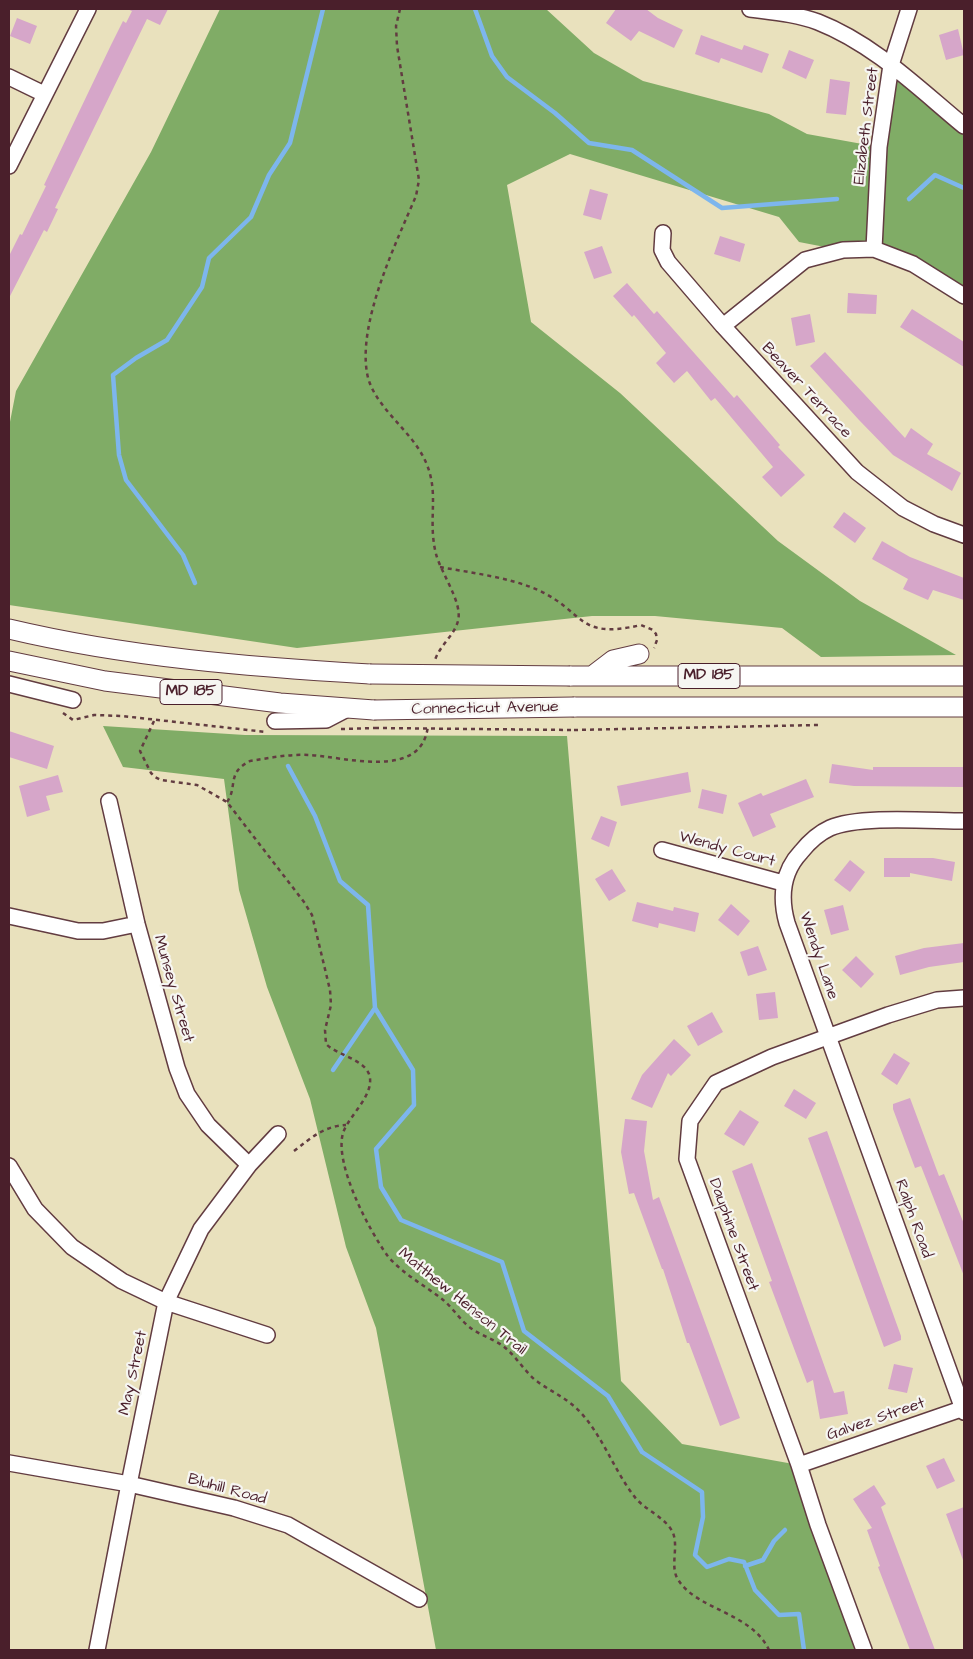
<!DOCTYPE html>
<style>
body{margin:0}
#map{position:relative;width:973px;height:1659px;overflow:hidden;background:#e9e1bd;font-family:"Architects Daughter",sans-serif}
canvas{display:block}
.frame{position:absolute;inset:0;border:10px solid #4a1f2b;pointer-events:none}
</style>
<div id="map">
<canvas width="973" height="1659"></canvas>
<div class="frame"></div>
</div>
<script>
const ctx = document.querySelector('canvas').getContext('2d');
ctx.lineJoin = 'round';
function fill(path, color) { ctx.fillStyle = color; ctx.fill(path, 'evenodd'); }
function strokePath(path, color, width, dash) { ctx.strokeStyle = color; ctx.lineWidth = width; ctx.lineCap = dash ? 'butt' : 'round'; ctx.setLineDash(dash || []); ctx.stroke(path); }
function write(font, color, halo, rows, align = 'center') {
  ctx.font = font + ' "Architects Daughter",sans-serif'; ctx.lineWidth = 4.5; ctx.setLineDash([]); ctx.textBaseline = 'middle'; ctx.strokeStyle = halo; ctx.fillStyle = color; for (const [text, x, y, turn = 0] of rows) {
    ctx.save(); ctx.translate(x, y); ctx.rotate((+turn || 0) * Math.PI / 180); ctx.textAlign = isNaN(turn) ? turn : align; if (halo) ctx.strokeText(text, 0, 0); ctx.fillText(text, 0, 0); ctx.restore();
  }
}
const forest = new Path2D(`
 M220,9H546L594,53L643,81L769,114L807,134L879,147L891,65L964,126V296L913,264L799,242L779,217L570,154L507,185L531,322L620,393L778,541L860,601L956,655L821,657L782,628L655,616H592L297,648L9,605V427L16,391L151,152Z
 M103,726L245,735L567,736L621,1381L682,1444L799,1465L864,1650H436L376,1328L346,1247L310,1099L267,987L239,890L224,779L123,767Z`);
const stream = new Path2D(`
 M475,9L492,56L507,77L555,113L589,143L632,150L722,208L837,199
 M909,199L935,175L964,188
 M195,583L183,555L126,480L119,455L113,375L136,358L167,340L202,287L209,258L251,217L269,175L290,143L323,9
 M288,766L315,816L340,881L368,905L375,1008L413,1070L414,1105L376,1149L381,1187L401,1220L502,1262L524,1331L608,1396L642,1452L702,1492L703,1517L695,1555L707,1567L729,1559L744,1562L755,1590L779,1615L799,1614L804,1650
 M333,1070L375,1008
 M745,1566L763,1560L774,1541L785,1530`);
const building = new Path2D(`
 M127,9H168L160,25L147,19L55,208L58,209L47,232L44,230L9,298V256L20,234L22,235L46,186L44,185L111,45L123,21L126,23L132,11Z
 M616,9H646L658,18L683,30L674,48L639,31L631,41L606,23Z
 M17,18L37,26L30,44L10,36Z
 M958,29L964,55L946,60L939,35Z
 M701,35L742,50L744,45L769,54L762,73L721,58L719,63L695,54Z
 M789,50L814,60L806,79L782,68Z
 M830,79L850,82L846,115L826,113Z
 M590,189L608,194L601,220L583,215Z
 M720,236L745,244L740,262L714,254Z
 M602,246L612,273L594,279L584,252Z
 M627,283L654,314L657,311L734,398L737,395L780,445L778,447L805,475L781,497L762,477L773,467L715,398L711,401L687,371L674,383L656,363L666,353L634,315L632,317L613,296Z
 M848,293L877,295L876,314L847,313Z
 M912,309L964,342V367L900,327Z
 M810,314L815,342L796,346L791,318Z
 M825,352L905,438L911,428L933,444L927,454L961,473L952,491L893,455L859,420L810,366Z
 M844,512L866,528L855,543L833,527Z
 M882,541L910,557L964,578V600L933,590L928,600L903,589L908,579L872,559Z
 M9,731L54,746L47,769L9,757Z
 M832,764L873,770V767H964V787L854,786L829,783Z
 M688,772L691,792L621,806L617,786Z
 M58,775L63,792L46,796L50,810L27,817L19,786Z
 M806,779L814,797L770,814L776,827L753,837L738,803L761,793L763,796Z
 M702,789L727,795L723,814L698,808Z
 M601,816L617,822L609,847L591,839Z
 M884,858H933L955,862L952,881L910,873V877H884Z
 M850,860L865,872L850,892L834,880Z
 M612,869L626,891L609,901L595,879Z
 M637,902L673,911L674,907L699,913L695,932L659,923L658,928L632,921Z
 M731,904L750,921L738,936L718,920Z
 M843,905L849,930L831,935L824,910Z
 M964,943V962L929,967L900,975L895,956L924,948Z
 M758,946L767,970L748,976L740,952Z
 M856,956L874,974L861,988L842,970Z
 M775,992L778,1018L759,1020L756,994Z
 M712,1012L723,1032L698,1046L687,1026Z
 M674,1039L691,1055L671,1076L668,1073L652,1108L631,1099L642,1075Z
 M894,1053L910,1063L897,1085L881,1074Z
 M794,1089L816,1103L806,1119L784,1106Z
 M910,1098L939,1176L944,1174L964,1224V1276L921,1166L915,1168L893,1109V1104Z
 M740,1110L759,1122L744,1146L724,1134Z
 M625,1119L647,1121L644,1151L653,1200L659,1197L740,1418L720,1426L689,1343H687L663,1269H662L634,1193L629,1194L621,1152Z
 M827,1131L901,1336V1340L884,1347L808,1138Z
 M752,1163L834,1393L844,1391L848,1414L820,1419L813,1380L807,1383L769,1282L772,1281L732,1171Z
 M894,1364L913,1368L907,1393L888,1389Z
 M944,1458L955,1481L937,1489L926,1466Z
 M874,1485L886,1504L881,1507L935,1650H910L878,1567L880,1566L867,1530L872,1528L853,1499Z
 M964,1507V1559L963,1560L946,1514Z`);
const path = new Path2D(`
 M400,9L396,26L397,46L419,180L416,196C396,243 358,321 367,373C372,402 402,424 418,448C444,487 426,514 436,554C441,573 463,603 458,621C454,636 440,645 435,660
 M440,567C472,573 508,577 538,590C586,612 576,640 641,625L653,630L656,634L657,640L654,648
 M63,713L73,720L94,715L122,716L266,732
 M154,721L140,751L151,773L155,777L161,780L197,785L227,802L304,902L312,915L330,990L331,1005L325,1030L326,1044C337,1055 363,1059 369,1074C376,1094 349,1115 343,1133C334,1164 369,1230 387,1255C400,1272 424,1285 442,1299C451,1306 458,1317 467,1325C478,1335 492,1338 503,1346C515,1355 523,1369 534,1379C549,1391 568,1398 581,1413C603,1437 614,1470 634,1496C644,1510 666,1517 673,1533C679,1548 669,1568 679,1581C698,1610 752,1613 769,1650
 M341,729L375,728
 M574,730L820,725
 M227,802C238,787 226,773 250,761C269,758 289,754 308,755C343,756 423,782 428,725
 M294,1151C311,1138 324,1126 346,1125`);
const minor = new Path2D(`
 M750,9C773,12 797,14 818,22C874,44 918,88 964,126
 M9,77L44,94
 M9,166L88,9
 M663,233L662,250L668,262L723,326L857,472L903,508L934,524L964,535
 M874,249L879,147L891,65L909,9
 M723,326L805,260L843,250L874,249L913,264L964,296
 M9,684L73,700
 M275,721L326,720L349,708
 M109,801L137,924L177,1068L187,1094L208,1125L249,1165
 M964,821C931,821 859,815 830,828C819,833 809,842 801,852C782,872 780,898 787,923L964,1412
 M662,850L783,883
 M9,916L78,931H103L137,924
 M9,1166L35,1209L72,1247L122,1281L166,1302L267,1335
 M9,1463L129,1484L234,1508L288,1525L419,1599
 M799,1465L964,1408
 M97,1650L129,1484L166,1302L201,1229L249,1165L278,1134
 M864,1650L818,1525L799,1465L687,1159L690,1121L716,1083L772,1057L888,1015L937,1000L964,998`);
const major = new Path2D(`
 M9,629C127,657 249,667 370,674
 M9,661L105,681L280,703L374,710
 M570,676H964
 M592,676L613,660L639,654
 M574,707H964`);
const pathBridge = new Path2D(`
 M375,728L574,730`);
const majorBridge = new Path2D(`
 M370,674L570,676
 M374,710L574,707`);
const shields = [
 [709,676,62],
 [191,692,62]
];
const shieldNames = [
 ["MD 185",709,676],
 ["MD 185",191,692]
];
const streetNames = [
 ["Elizabeth Street",867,126,-83],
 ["Beaver Terrace",806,391,47],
 ["Connecticut Avenue",485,709,-1],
 ["Wendy Court",727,850,15],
 ["Wendy Lane",818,956,71],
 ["Munsey Street",173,989,74],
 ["Ralph Road",913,1219,70],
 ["Dauphine Street",733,1235,70],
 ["Matthew Henson Trail",462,1302,39],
 ["May Street",134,1373,-78],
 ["Galvez Street",876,1420,-19],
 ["Bluhill Road",227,1490,15]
];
fill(forest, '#80ac66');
strokePath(stream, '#7db6ed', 4.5);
fill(building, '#d6a6c9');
strokePath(minor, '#623c41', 18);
strokePath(major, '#623c41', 21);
strokePath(path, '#623c41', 2.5, [4, 4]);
strokePath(minor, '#fff', 15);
strokePath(major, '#fff', 19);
strokePath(majorBridge, '#623c41', 21, []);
strokePath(pathBridge, '#623c41', 2.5, [4, 4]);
strokePath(majorBridge, '#fff', 19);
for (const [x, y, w] of shields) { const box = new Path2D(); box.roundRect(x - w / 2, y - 12.5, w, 25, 4); ctx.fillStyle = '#f6f6f2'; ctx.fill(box); strokePath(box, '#4a1f2b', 1); }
write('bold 15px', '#4a1f2b', null, shieldNames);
write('16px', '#4a1f2b', '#f6f6f2', streetNames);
</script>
